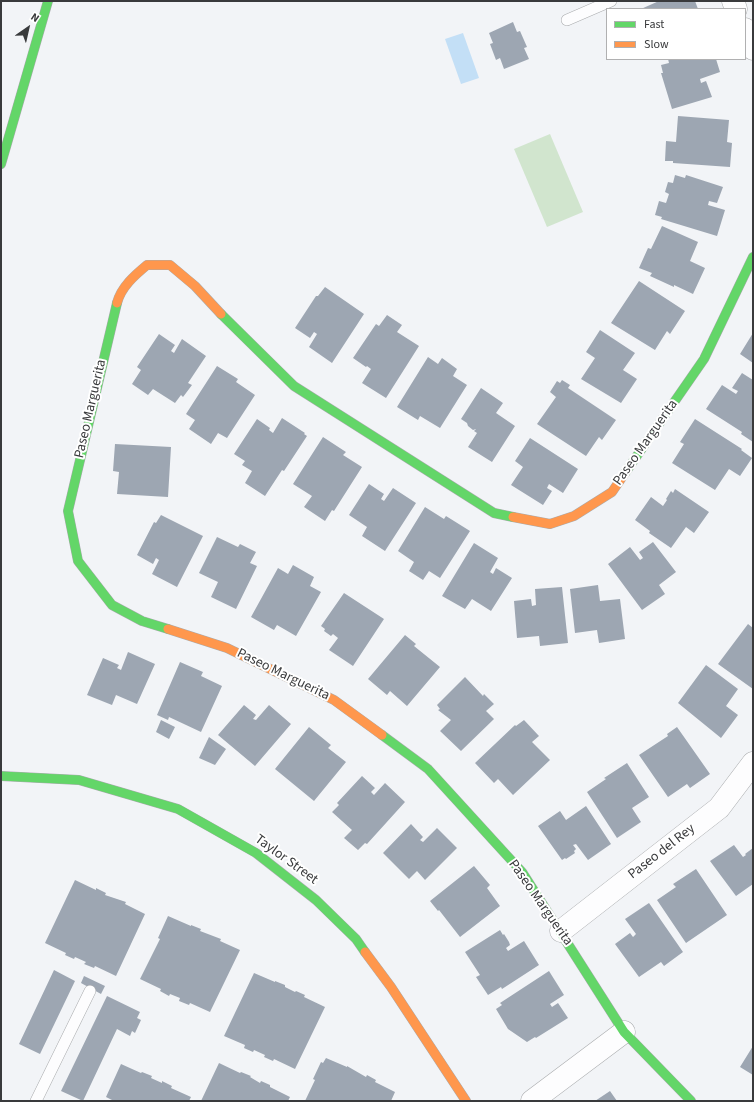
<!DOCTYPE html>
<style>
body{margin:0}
#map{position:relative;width:754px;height:1102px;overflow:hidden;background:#f2f4f7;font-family:"Source Sans 3",sans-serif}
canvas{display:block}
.frame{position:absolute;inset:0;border:2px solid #393a3c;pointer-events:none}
.legend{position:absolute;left:606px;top:8px;width:140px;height:52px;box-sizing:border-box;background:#fff;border:1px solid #b0b0b1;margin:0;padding:5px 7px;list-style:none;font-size:12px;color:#393a3c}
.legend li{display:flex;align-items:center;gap:8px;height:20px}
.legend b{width:20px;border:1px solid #b0b0b1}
.north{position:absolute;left:8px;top:8px;width:40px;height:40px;-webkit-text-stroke:3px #fff;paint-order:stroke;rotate:34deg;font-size:11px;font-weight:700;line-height:16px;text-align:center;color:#393a3c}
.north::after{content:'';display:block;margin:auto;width:14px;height:18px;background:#393a3c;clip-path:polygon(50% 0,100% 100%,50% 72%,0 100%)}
</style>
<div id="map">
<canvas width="754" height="1102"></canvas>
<div class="frame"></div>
<ul class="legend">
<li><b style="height:5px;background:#63d668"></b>Fast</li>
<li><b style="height:5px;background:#ff974d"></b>Slow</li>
</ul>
<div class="north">N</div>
</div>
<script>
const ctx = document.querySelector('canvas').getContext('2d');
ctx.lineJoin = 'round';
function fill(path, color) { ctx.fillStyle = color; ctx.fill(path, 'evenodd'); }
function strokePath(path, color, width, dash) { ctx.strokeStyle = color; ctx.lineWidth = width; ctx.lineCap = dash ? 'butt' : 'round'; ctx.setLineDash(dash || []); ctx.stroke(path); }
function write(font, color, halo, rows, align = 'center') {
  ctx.font = font + ' "Source Sans 3",sans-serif'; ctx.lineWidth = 4; ctx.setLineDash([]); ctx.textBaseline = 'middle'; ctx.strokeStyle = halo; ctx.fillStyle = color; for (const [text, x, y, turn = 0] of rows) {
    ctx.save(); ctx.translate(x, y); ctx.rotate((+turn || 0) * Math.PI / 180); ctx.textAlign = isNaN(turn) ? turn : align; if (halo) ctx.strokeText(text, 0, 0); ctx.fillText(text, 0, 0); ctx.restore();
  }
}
const green = new Path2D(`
 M550,134L583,212L547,227L514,149Z`);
const water = new Path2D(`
 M463,33L479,78L461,84L445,39Z`);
const building = new Path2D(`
 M659,1H695L698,9H641Z
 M513,22L517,32L520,31L527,47L524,48L529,59L504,69L500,58L496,60L490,44L493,43L489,33Z
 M668,59H716L720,72L700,79L701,83L706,81L712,97L672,109L661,73H663L661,65L669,63Z
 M678,116L729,120L727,142L732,143L730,167L673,163V161H665L666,141L676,142Z
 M675,175L685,178L686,175L723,187L717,203L709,201L708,205L725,210L717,236L661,219L662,217L655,215L659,201L666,203L669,194L665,192L668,182L673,183Z
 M662,226L698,242L690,261L705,268L693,294L674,285V287L650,276L652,273L639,268L648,248L651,249Z
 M639,281L685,311L670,334L667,331L655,350L611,323Z
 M325,287L364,314L332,363L309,347L317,334L314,332L310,338L295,328L316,296H318Z
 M387,315L402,325L397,332L419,346L386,398L362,383L371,369L367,366L366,367L353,358L376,324L379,326Z
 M600,330L635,353L623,370L637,379L621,403L581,379L595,358L586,352Z
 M753,333V363L740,354Z
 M159,334L175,345L171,351L174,353L182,339L206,356L188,383L192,385L183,397L181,395L175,403L153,389L148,395L132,384L141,370L137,367Z
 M428,357L438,364L442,358L457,369L453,376L467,385L440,428L420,416L418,420L397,407Z
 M217,366L238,379L236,382L255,395L227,438L218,433L211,444L189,429L195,420L186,414Z
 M742,373L753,380V442L741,434L742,432L706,409L722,385L736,394L738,391L732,388Z
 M562,380L570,385L568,388L616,420L602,440L599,437L586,456L537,424L556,397L550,392L557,381L560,383Z
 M481,388L503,403L496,413L515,426L492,462L468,447L477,433L474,431L476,429L473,430L468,426L467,423L461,419Z
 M282,418L305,433L304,434L307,436L284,471L282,470L265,496L245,483L252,471L242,465L245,461L234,454L257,419L270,428L269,430L273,433Z
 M695,419L742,449L741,450L752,458L740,476L729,469L715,490L672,463L684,444L680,442Z
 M323,437L346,452L343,455L362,467L334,511L332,510L325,521L304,507L312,496L293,484Z
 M530,438L578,469L563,493L549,484L547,488L552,491L543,505L511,485L523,467L515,461Z
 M115,444L171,447L168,497L117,494L119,472L113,471Z
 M369,484L384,494L381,499L384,501L393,488L416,503L385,551L362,536L367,527L349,515Z
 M675,489L709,512L694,533L686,527L671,548L649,533L650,531L635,520L651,497L663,506L667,500L666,499L671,491L673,493Z
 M425,507L444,519L446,516L470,531L440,578L429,571L423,580L409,571L414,562L398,551Z
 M161,515L203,536L177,587L152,574L159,560L156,558L153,564L137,555L154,522L156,523Z
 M217,537L238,547L240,544L256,552L250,563L257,566L236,609L211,597L218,582L199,573Z
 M653,542L676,572L659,585L665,594L642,610L608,564L630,547L640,560L643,558L639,552Z
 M474,543L498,558L490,572L493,574L496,568L512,578L491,611L472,599L465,609L442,596Z
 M293,565L314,577L310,586L321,592L296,636L277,625L274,630L251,617L278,568L288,574Z
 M598,585L600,601L620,599L625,639L599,643L597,630L575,633L570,589Z
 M562,587L568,643L540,646L539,636L517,638L514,601L531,599L532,606L536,605L535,589Z
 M344,593L384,619L353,666L329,650L338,638L333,634L331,636L324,631L325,629L321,626Z
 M748,624L753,628V689L718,664Z
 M405,635L416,644L414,646L440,667L407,706L390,691L387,695L368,679Z
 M128,652L155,664L137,704L116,695L112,705L87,695L103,658L119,665L117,668L121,670Z
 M180,662L203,672L201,676L222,686L201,732L169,717L168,720L157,715Z
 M706,665L738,689L726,706L738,715L721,738L678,703Z
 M465,677L483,696L484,694L494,704L486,711L494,719L461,751L440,731L451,720L438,710L440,709L437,705Z
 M244,705L256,715L253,719L256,720L269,705L291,724L255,766L218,735Z
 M161,720L175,727L169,739L156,732Z
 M524,720L539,736L532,742L550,760L513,795L498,779L494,783L475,763L515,725L516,726Z
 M309,727L331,745L328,748L346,762L314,801L275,769Z
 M677,727L710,774L690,788L687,784L668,797L639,755L668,736L667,734Z
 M209,737L226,749L215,765L199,758Z
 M627,763L649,797L632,808L641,822L617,838L587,792L606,779L604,778Z
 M362,776L375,788L371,792L374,795L385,783L405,802L367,844L365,843L358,850L344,838L352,830L332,812L339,805L337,803Z
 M586,806L611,844L588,860L576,844L573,845L576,849L574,851L575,853L566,859L565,858L562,860L538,826L560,811L566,820Z
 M411,824L423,837L420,840L423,842L437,828L457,848L425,880L417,871L409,879L383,853Z
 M734,845L743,857L746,855L745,854L753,848V884L736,896L710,861Z
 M474,866L490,885L487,888L500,906L460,937L439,910L438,911L430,901Z
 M696,869L727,915L686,943L657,900L676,887L673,884Z
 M75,880L96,890V888L106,893L105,895L126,902L125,904L145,914L116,976L95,966L94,968L84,964L86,962L75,957L74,959L65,955L66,953L45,943Z
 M649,903L683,952L664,966L661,962L639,977L615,944L630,933L633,937L636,934L625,919Z
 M168,916L191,926V925L201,929L200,931L221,939L220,941L240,950L210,1012L190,1003L189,1005L179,1001L180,998L170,994L169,996L160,991L161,989L140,979L160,939L158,938Z
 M500,930L503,935L504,934L509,942L510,945L506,948L508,951L524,941L539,965L502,989L501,987L488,995L476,977L480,975L465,952Z
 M54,970L75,981L40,1054L19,1044Z
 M549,971L564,995L550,1004L552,1007L558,1003L568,1018L536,1038L535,1037L527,1042L508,1029L496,1009L502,1005L500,1003Z
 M254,973L275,982V981L285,985V987L295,992L296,991L305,995L304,997L325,1007L295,1069L274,1059L273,1061L264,1057L265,1055L254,1050L253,1052L244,1048L245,1045L224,1036Z
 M84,976L105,986L101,994L81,983Z
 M107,996L140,1012L137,1018L141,1020L135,1033L132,1031L130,1036L117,1029L83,1101L61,1091Z
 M753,1046V1075L740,1067Z
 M326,1058L347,1067V1066L366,1077L367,1075L376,1080L375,1082L395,1092L391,1101H305L315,1080L313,1079L321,1062L323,1063Z
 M219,1063L240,1073L241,1072L251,1076L250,1077L260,1083L261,1081L270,1085V1087L290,1097L288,1101H201Z
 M121,1064L141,1073L142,1072L152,1076L151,1078L162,1083V1081L172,1086L171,1088L191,1097L189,1101H114L106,1097Z
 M610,1091L617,1101H595Z`);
const lane = new Path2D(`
 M567,20L611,1
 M36,1101L90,991`);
const street = new Path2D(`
 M733,1L736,9
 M745,29L753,49
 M561,931L719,808L753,763
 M532,1101L624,1032`);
const fast = new Path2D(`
 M1,164L48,1
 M117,303L68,511L78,561L112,605L142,621L168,629
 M221,314L294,386L494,513L513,517
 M625,473L704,359L753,257
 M382,735L428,769L522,872L624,1032L691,1101
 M1,776L79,780L178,809L256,853L316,900L356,939L365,952`);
const slow = new Path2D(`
 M117,303C121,287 135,275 147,265H170L195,286L221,314
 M513,517L550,524L574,516L612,492L625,473
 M168,629L227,648L334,700L382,735
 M365,952L391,987L466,1101`);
const streetNames = [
 ["Paseo Marguerita",91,409,-77],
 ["Paseo Marguerita",646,443,-55],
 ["Paseo Marguerita",283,675,26],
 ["Paseo del Rey",662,852,-38],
 ["Taylor Street",286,860,36],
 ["Paseo Marguerita",540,903,55]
];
fill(green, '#d1e5ce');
fill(water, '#c3dff6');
fill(building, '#9da6b2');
strokePath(lane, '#a9abad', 12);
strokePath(street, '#a9abad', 23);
strokePath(fast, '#a9abad', 10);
strokePath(slow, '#a9abad', 10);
strokePath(lane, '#fdfdfe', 11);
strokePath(street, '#fdfdfe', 22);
strokePath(fast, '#63d668', 9);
strokePath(slow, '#ff974d', 9);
write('14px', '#393a3c', '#fff', streetNames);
</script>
